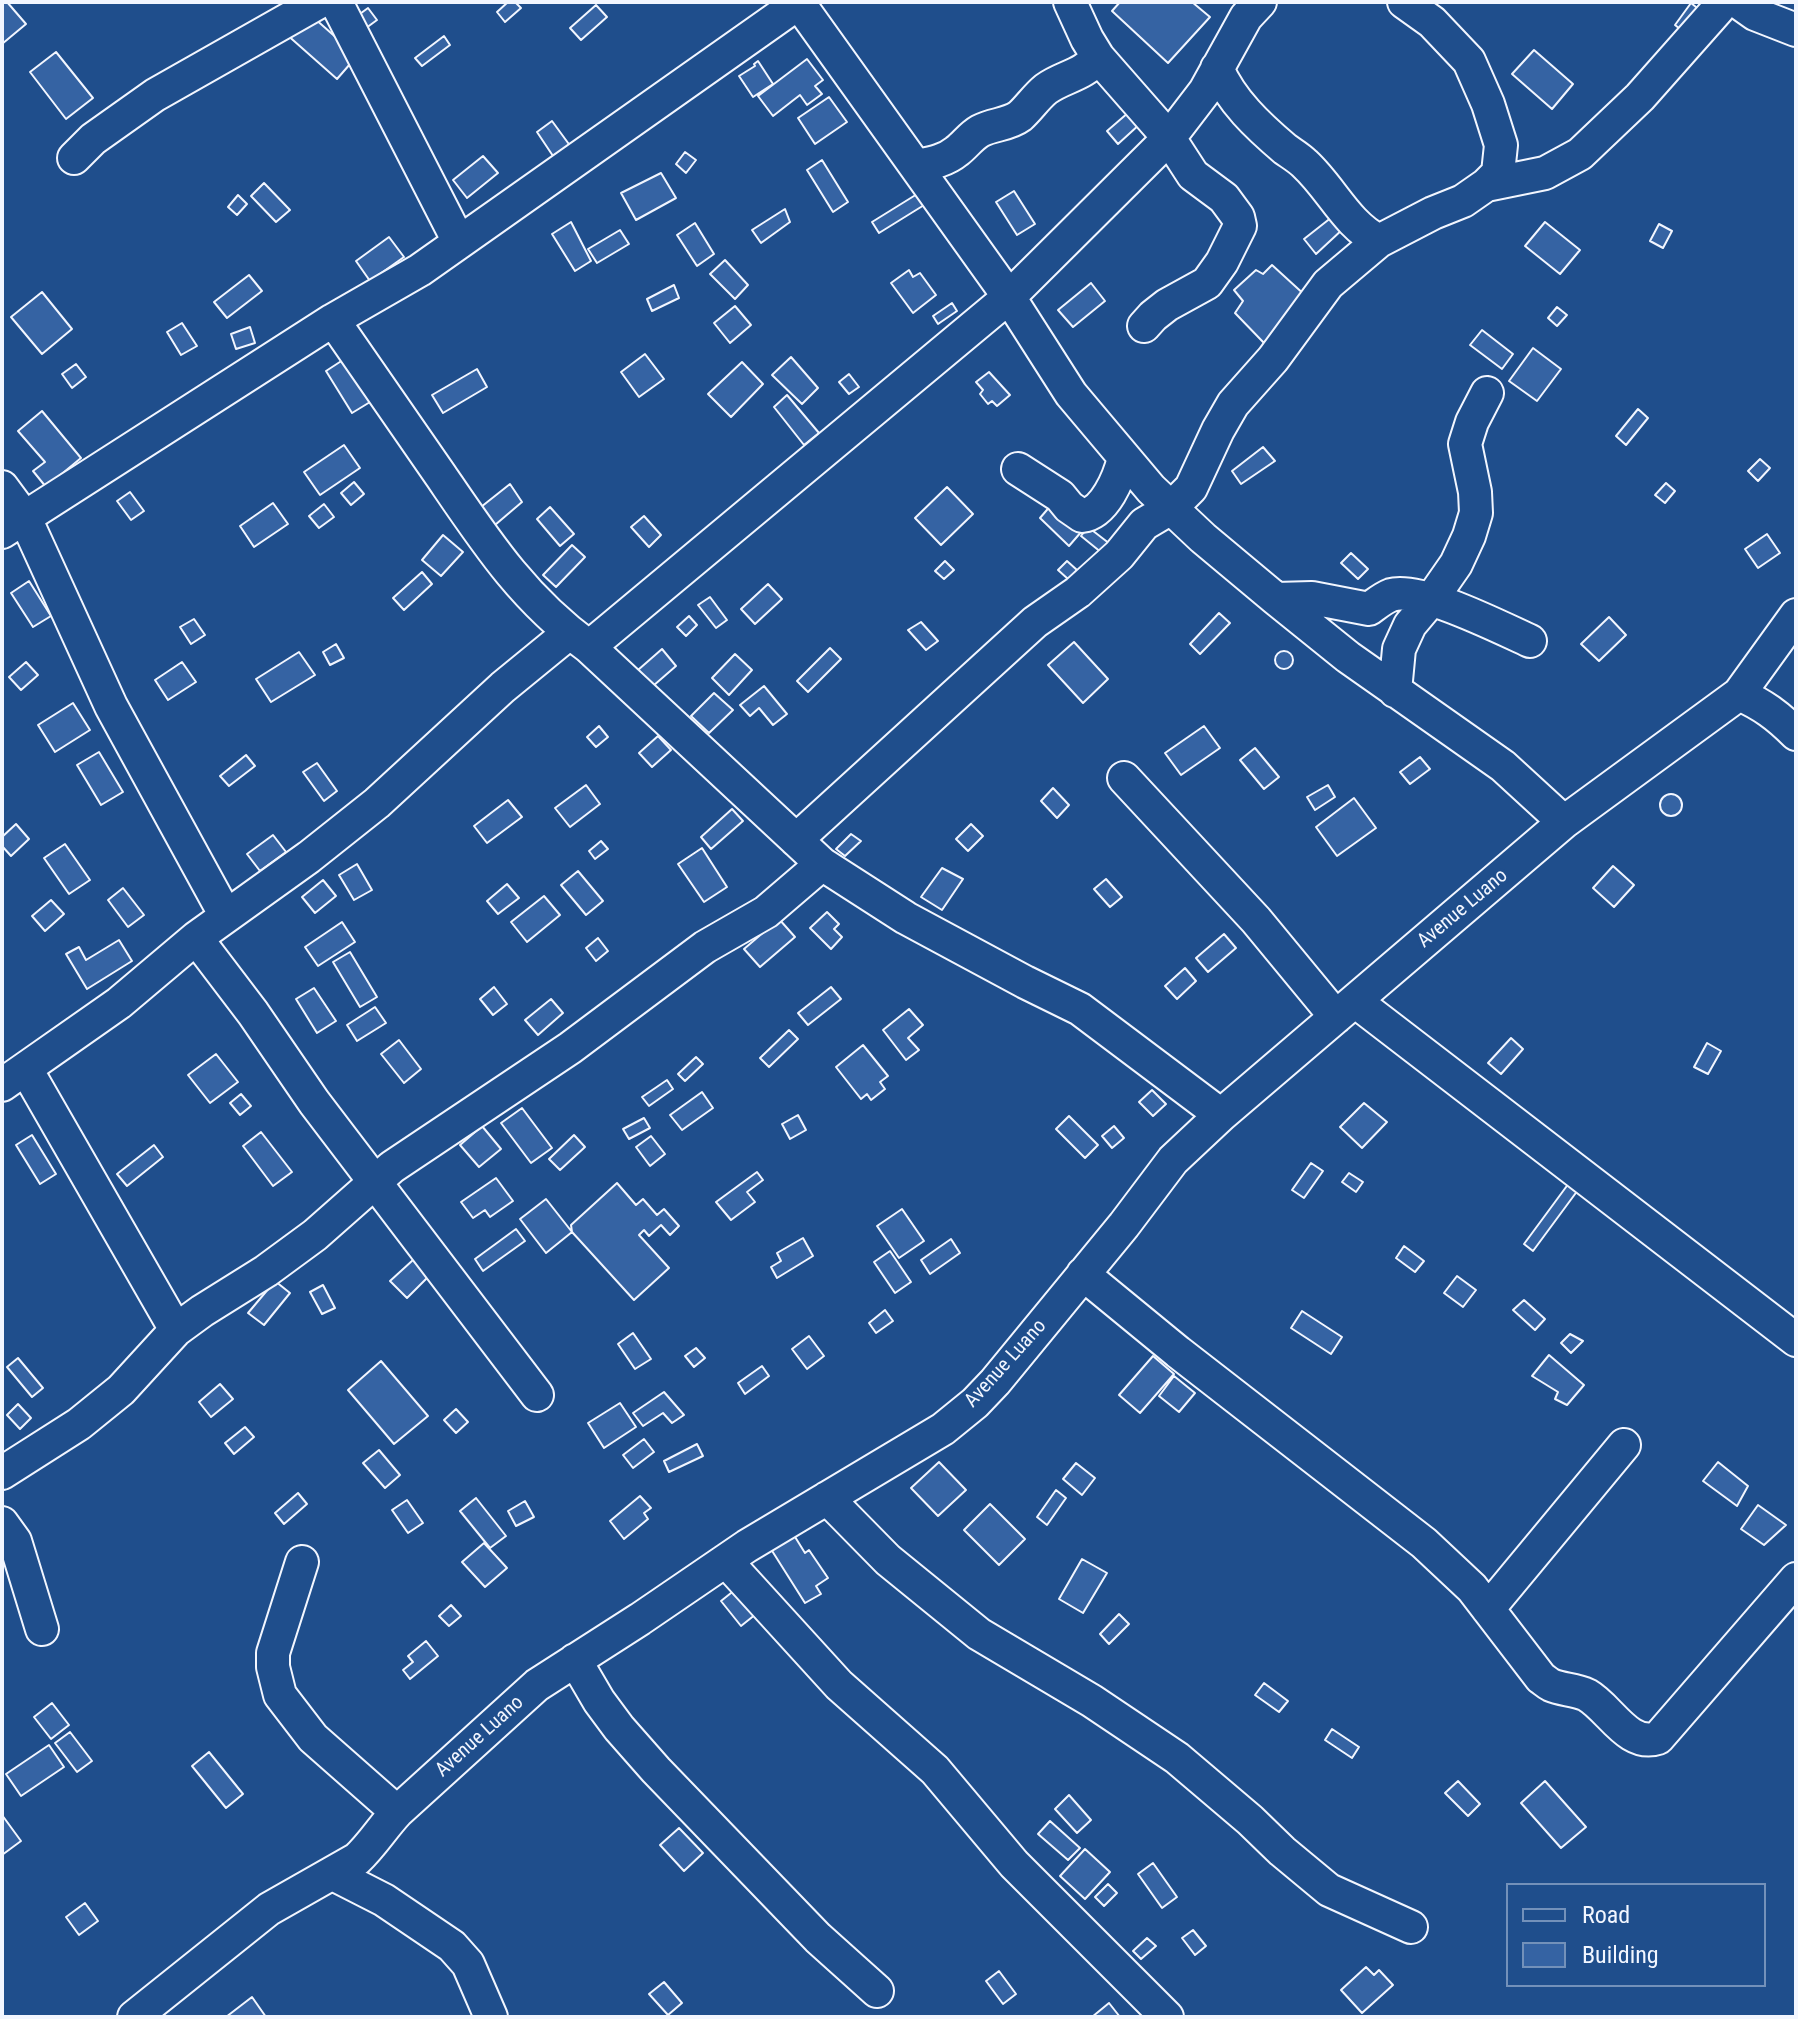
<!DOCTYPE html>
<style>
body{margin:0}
#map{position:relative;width:1798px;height:2019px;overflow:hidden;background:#1f4e8c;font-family:"Roboto Condensed",sans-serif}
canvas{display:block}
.frame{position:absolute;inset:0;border:4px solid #f2f6ff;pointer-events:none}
.legend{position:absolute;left:1506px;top:1883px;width:260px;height:104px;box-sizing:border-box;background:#1f4e8c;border:2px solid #7391ba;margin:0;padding:10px 14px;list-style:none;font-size:24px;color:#f2f6ff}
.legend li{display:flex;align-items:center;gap:16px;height:40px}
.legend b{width:40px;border:2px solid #7391ba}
</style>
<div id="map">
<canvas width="1798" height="2019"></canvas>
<div class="frame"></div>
<ul class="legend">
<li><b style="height:10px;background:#1f4e8c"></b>Road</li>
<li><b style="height:22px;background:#3563a3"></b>Building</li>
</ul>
</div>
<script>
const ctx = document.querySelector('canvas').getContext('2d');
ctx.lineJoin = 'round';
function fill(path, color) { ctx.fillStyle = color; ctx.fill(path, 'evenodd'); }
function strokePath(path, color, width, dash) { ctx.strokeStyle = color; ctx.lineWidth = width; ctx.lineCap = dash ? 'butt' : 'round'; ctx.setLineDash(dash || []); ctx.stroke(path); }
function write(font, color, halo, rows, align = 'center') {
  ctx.font = font + ' "Roboto Condensed",sans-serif'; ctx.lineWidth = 6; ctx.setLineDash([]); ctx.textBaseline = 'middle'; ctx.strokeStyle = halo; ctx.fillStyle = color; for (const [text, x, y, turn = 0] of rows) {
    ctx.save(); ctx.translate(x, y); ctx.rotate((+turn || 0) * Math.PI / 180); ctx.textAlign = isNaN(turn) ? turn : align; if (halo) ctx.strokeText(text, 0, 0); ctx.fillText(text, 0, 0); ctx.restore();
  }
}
const building = new Path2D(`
 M2,2H7L26,24L2,44Z
 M508,2H515L521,8L505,22L497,12Z
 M1120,2H1192L1210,17L1168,63L1112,11Z
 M1691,3L1701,11L1685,33L1675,25Z
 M596,5L607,17L581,40L570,28Z
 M368,8L377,20L362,31L353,19Z
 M305,10L357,56L337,79L285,33Z
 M444,36L450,45L422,66L415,58Z
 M1534,50L1573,84L1552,109L1512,74Z
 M56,52L93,98L66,119L30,72Z
 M807,59L823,80L815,86L822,94L807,105L800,95L773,116L758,96Z
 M758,61L773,84L753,97L739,76L755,66L754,64Z
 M829,97L847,122L815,144L798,118Z
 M1129,112L1141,123L1118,144L1107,131Z
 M552,121L571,147L555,159L537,132Z
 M685,152L696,160L686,173L676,164Z
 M483,156L498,173L467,198L453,180Z
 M822,160L848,202L833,212L807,170Z
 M661,173L676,198L636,220L621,193Z
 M264,183L290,210L276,222L251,196Z
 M922,191L929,202L879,233L872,222Z
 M1014,191L1035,224L1017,235L996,202Z
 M238,195L247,204L237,215L228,207Z
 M785,209L790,222L761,243L752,230Z
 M1332,217L1344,228L1316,254L1304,239Z
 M571,222L591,261L575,271L552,234Z
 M1545,222L1580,250L1560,274L1525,246Z
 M695,223L714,254L697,266L677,235Z
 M1659,224L1672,231L1663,248L1650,241Z
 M620,230L629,244L597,263L588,249Z
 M389,237L404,257L370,281L356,261Z
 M725,260L748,285L735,299L710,274Z
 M1272,265L1307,297L1264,343L1235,313L1243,301L1234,290L1256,270L1263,274Z
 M909,270L913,277L920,273L936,295L913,313L891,283Z
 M249,275L262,291L227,318L214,302Z
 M1091,283L1105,301L1073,327L1058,310Z
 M674,285L679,298L652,311L647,299Z
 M42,292L72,329L42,354L11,317Z
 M952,303L957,311L938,324L933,316Z
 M735,306L751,325L730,343L714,323Z
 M1557,307L1567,315L1557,326L1548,318Z
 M182,323L197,346L181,355L167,332Z
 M250,327L255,343L236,349L231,334Z
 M1482,330L1513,354L1502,369L1470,345Z
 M1533,348L1561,369L1537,401L1509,381Z
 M645,354L664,379L639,397L621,372Z
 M349,356L375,399L352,413L326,371Z
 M791,357L818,388L802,404L772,375Z
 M742,362L763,384L731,417L708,394Z
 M76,364L86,377L72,388L62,374Z
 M477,369L487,387L443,413L432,395Z
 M989,372L1010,395L997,406L992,401L988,404L980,394L983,390L976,382Z
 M849,374L859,387L849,394L839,382Z
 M787,395L819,433L804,445L774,407Z
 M1638,409L1648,418L1626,445L1616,436Z
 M42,411L81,458L46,487L33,471L45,462L18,431Z
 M344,445L360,468L320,495L304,472Z
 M1263,447L1275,461L1241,484L1232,471Z
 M1760,459L1770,468L1758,481L1748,471Z
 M354,482L364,494L351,505L341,493Z
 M1666,483L1675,491L1665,503L1655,495Z
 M510,484L522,502L495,525L481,507Z
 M947,487L973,514L941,545L915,518Z
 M130,492L144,511L131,520L117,501Z
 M273,503L288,524L254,547L240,526Z
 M324,504L334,517L319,528L309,516Z
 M1052,504L1082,531L1069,546L1040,518Z
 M550,507L574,534L560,546L537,519Z
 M644,516L661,535L649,547L631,527Z
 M1088,527L1110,544L1102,553L1081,536Z
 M1767,534L1780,553L1758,568L1745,549Z
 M443,535L463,552L441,576L422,560Z
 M572,545L585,557L556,587L543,575Z
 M1351,553L1368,569L1358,579L1341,563Z
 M945,561L954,570L944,579L935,571Z
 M1067,561L1077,570L1068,579L1058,570Z
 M422,572L432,584L404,610L393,598Z
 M29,581L51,616L33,627L11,593Z
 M768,584L782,599L755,624L741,609Z
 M710,597L727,620L716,628L698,605Z
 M1219,613L1230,623L1200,654L1190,644Z
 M689,616L697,625L686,636L677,627Z
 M1609,617L1626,635L1599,661L1581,644Z
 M194,619L205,635L191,644L180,627Z
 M921,622L938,641L926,650L908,630Z
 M1074,642L1108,679L1083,703L1048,665Z
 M336,644L344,658L330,665L323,652Z
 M830,648L841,659L808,692L797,681Z
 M662,649L676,666L653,686L638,670Z
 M1275 660a9 9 0 1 1 18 0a9 9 0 1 1-18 0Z
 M299,652L315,675L271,702L256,679Z
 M735,654L752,670L729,695L712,678Z
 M26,662L38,675L21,690L9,677Z
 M182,662L196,682L168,700L155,680Z
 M764,686L787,714L773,725L759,708L750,716L740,705Z
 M714,693L733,710L709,733L691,716Z
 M73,703L90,730L55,752L38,725Z
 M599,726L608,737L596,747L587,737Z
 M1204,726L1220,748L1181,775L1165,753Z
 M658,736L671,750L652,767L639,753Z
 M1255,748L1279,777L1264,789L1240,760Z
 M99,752L123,792L101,805L77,765Z
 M246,755L255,766L229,786L220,776Z
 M1420,757L1430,769L1410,784L1400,772Z
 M317,763L337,791L324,801L303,772Z
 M586,785L600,804L570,827L555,808Z
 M1328,785L1335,797L1315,810L1307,797Z
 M1053,788L1069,805L1057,818L1041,801Z
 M1660 805a11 11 0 1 1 22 0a11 11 0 1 1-22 0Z
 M1354,798L1376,828L1337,856L1316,827Z
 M508,800L522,817L487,843L474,826Z
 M732,809L743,821L711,849L701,837Z
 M16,824L29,839L11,856L2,846V837Z
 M971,824L983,836L968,851L956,839Z
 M851,834L861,841L845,856L836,849Z
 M273,835L286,852L260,871L247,854Z
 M601,841L608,849L595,859L589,851Z
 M65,844L90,880L69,894L44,858Z
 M702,848L727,887L704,902L678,864Z
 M357,864L372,890L354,900L339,875Z
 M1613,866L1634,885L1614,907L1593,888Z
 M942,868L963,879L942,910L921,897Z
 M578,871L603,901L586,915L561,885Z
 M1106,879L1122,897L1110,907L1094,889Z
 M323,880L336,896L315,913L302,897Z
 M507,884L519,898L498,914L487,901Z
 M123,888L144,915L128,927L108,900Z
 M544,896L560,915L527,942L511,922Z
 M51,900L64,914L45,931L32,916Z
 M827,912L839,924L834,929L842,937L831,949L810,928Z
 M779,919L795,937L760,967L744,949Z
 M342,922L355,942L318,966L305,947Z
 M1224,934L1236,948L1208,972L1196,958Z
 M598,938L608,951L596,961L586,948Z
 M119,940L132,961L87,989L66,954L79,947L86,960Z
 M350,952L377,997L360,1007L333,962Z
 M1185,968L1196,981L1177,999L1165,986Z
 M494,987L507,1004L493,1015L480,999Z
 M831,987L841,999L808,1025L798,1013Z
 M314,988L336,1021L317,1033L296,999Z
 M551,999L563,1013L538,1035L525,1020Z
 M375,1007L386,1023L357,1041L347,1025Z
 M909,1009L923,1025L908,1038L919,1050L906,1060L883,1030Z
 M789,1030L798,1039L769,1067L760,1058Z
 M1511,1038L1523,1049L1501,1074L1488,1063Z
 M399,1040L421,1069L404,1083L381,1054Z
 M1707,1043L1721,1051L1708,1074L1694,1067Z
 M863,1045L888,1076L880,1082L885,1089L871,1100L867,1094L861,1099L836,1067Z
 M216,1054L238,1082L210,1103L188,1075Z
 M696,1057L703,1064L685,1081L678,1074Z
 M667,1080L673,1089L649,1106L642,1097Z
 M1152,1090L1166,1104L1153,1116L1139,1102Z
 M702,1092L713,1108L682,1130L670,1115Z
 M241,1094L251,1106L240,1115L230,1103Z
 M1364,1103L1387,1122L1362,1148L1340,1127Z
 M522,1108L552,1148L531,1163L501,1123Z
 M798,1115L806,1130L790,1139L782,1124Z
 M1069,1116L1098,1145L1085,1158L1056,1129Z
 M644,1118L650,1128L629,1139L623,1129Z
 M482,1126L501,1149L479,1167L460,1145Z
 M1114,1126L1124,1138L1112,1148L1102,1136Z
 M261,1132L292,1172L273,1186L243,1146Z
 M32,1135L56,1174L40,1184L16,1145Z
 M574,1135L585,1147L560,1170L549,1159Z
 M651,1136L665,1154L650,1166L636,1147Z
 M154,1145L163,1157L127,1186L117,1174Z
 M1311,1163L1323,1171L1304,1198L1292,1190Z
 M757,1172L763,1180L747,1192L755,1202L731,1220L716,1202Z
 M1349,1173L1363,1182L1356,1192L1342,1182Z
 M496,1178L513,1201L490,1217L485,1210L473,1218L461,1202Z
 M617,1183L636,1205L643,1199L657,1215L664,1209L679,1226L670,1235L661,1225L649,1236L644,1230L639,1235L669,1268L634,1300L572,1232L571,1225Z
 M1569,1183L1578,1190L1533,1251L1524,1244Z
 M546,1199L572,1232L546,1253L520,1219Z
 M902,1209L924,1241L899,1258L877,1226Z
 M516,1229L525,1241L483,1271L475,1259Z
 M803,1238L813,1256L777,1278L771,1267L781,1261L777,1253Z
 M951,1239L960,1253L930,1274L921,1260Z
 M1404,1246L1424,1261L1415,1272L1396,1258Z
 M890,1251L911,1282L895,1293L874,1262Z
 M413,1260L429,1276L407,1298L390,1281Z
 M1457,1276L1476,1290L1463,1307L1444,1293Z
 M275,1281L290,1293L264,1325L248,1313Z
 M323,1285L335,1308L322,1314L310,1292Z
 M1524,1300L1545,1319L1535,1330L1513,1310Z
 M885,1310L893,1321L876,1333L869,1323Z
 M1302,1311L1342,1337L1331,1354L1291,1328Z
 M633,1333L651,1359L635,1369L618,1344Z
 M1570,1334L1583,1341L1571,1353L1561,1343Z
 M809,1336L824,1356L807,1369L792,1349Z
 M696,1348L705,1358L694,1367L685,1356Z
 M1549,1355L1584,1385L1567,1405L1555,1399L1558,1392L1532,1376Z
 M1153,1356L1174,1374L1140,1413L1119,1395Z
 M18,1358L43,1388L32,1397L7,1367Z
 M381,1361L428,1416L394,1444L348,1390Z
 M762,1366L769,1376L745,1394L738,1383Z
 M1174,1376L1195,1393L1179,1412L1159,1396Z
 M220,1384L233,1399L211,1417L199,1402Z
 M664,1392L684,1415L672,1423L663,1413L643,1426L633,1413Z
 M620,1403L636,1427L604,1448L588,1423Z
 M18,1404L31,1418L20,1429L7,1415Z
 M456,1409L468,1422L456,1433L444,1420Z
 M245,1427L254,1437L234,1454L225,1443Z
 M644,1439L654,1452L633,1468L623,1455Z
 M697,1444L703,1456L669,1472L664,1461Z
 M379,1450L400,1475L385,1488L363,1463Z
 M939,1462L966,1490L938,1516L911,1488Z
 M1718,1462L1748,1486L1737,1506L1703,1481Z
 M1076,1463L1095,1478L1082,1495L1063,1479Z
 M1056,1490L1066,1498L1047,1525L1037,1517Z
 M298,1493L307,1504L284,1524L275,1513Z
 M640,1496L651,1508L644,1513L648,1519L624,1539L610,1521Z
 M476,1498L506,1536L490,1548L460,1511Z
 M407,1500L423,1523L408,1533L392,1510Z
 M525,1501L534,1517L516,1526L508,1511Z
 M990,1504L1025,1539L999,1565L964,1530Z
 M1758,1505L1786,1525L1764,1545L1741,1529Z
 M792,1532L805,1553L809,1550L828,1578L816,1586L821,1594L805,1603L769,1546Z
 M484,1543L507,1568L485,1587L462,1562Z
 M1082,1559L1107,1573L1083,1613L1059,1599Z
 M741,1585L761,1610L741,1626L721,1601Z
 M451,1605L461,1616L449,1626L439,1616Z
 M1119,1614L1129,1624L1109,1644L1100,1634Z
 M426,1641L438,1656L410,1679L403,1670L413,1662L408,1656Z
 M1264,1683L1288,1701L1279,1712L1255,1695Z
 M52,1703L69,1725L51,1739L34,1717Z
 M1332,1729L1359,1747L1352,1758L1325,1740Z
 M70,1732L92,1761L77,1772L55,1743Z
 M49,1745L64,1767L21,1796L6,1774Z
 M209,1752L243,1794L226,1808L192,1766Z
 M1458,1781L1480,1804L1468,1816L1445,1793Z
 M1545,1781L1586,1827L1561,1848L1521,1803Z
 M1069,1795L1091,1820L1077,1833L1055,1809Z
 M2,1815L21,1841L2,1855Z
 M1050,1821L1080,1848L1068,1860L1038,1834Z
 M679,1828L703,1853L684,1871L660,1845Z
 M1085,1849L1110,1872L1085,1899L1060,1876Z
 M1153,1863L1177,1897L1162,1908L1138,1874Z
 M1108,1884L1117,1893L1104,1906L1095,1897Z
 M85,1903L98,1921L79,1935L66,1917Z
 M1193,1930L1206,1946L1195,1955L1182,1938Z
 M1147,1938L1156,1946L1141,1959L1133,1951Z
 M1366,1967L1374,1975L1379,1970L1393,1985L1362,2013L1341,1990Z
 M999,1971L1016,1994L1003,2004L986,1981Z
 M664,1982L682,2003L668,2015L649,1994Z
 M252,1997L266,2017H226Z
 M1109,2003L1120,2017H1092Z`);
const minor = new Path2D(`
 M336,2L459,242
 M798,2L1009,297L1071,394L1151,489L1203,538L1276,599L1348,657L1503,766L1564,822
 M1070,2L1087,39L1098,57L1169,138L1193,175L1224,198L1238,217L1240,226L1222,262L1207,283L1167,305L1153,316L1144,326
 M1738,2L1755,14L1796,30
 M1217,68C1231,101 1258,126 1285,149C1292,154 1299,158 1305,164C1332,189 1346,224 1379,241
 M74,158L93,139L155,95L319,2
 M916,166C931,163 945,161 957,151C965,145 971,136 980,131C993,124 1008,125 1020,116C1029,108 1036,97 1046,89C1064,76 1083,76 1098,57
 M1486,185L1545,173L1580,154L1640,97L1718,9L1720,2
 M333,320C369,372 405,424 441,476C486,542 523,599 589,647L822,864L906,918L1025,982L1080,1009L1221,1115
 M1018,469L1060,496L1069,507L1082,516C1105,513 1119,478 1124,458
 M2,487L25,518L111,706L226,916
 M2,532L333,320L420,270L800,2
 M1276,599L1312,598L1369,609C1376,604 1383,598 1391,595C1419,586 1501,628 1530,641
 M589,647L1009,297L1169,138L1205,91L1246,17L1260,2
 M1395,691L1399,649L1410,625L1431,600L1456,564L1469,536L1476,513L1475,492L1465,444L1472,422L1487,393
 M1739,694C1763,705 1777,715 1796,734
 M1124,778L1256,920L1336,1017
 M796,840L1035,622L1078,592L1119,555L1144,524L1171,508L1191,488L1218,430L1233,404L1273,359L1328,284L1379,241L1433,213L1463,201L1486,185L1498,173L1501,145L1488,104L1469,61L1432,22L1404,2
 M196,938L253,1013L314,1102L537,1395
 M1355,1001L1796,1340
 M26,1069L176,1330
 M2,1085L119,1003L196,938L309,857L377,803L503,687L569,633
 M1083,1274L1178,1352L1424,1543L1472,1588L1541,1678C1544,1680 1547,1683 1551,1685C1562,1690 1575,1689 1587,1695C1610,1708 1628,1748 1658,1738L1796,1579
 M2,1473L79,1424L121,1390L176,1330L202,1311L266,1271L315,1235L392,1167L570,1048L705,947L766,912L822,864
 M827,1498L888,1560L979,1634L1092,1701L1177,1758L1250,1820L1282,1851L1329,1890L1411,1927
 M2,1523L15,1541L42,1629
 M726,1561L839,1685L935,1770L1014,1864L1167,2017
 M302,1562L273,1653V1667L280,1695L313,1738L397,1812
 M1488,1609L1624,1445
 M575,1660L599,1701L619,1728L656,1770L818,1938L877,1991
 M333,1874L384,1900L452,1946L468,1964L491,2017
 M134,2017L269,1909L357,1859C372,1845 383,1827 397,1812L537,1685L640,1619L747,1546L943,1429L975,1403L995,1382L1124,1225L1173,1160L1221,1115L1564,822L1739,694L1796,615`);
const streetNames = [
 ["Avenue Luano",1463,909,-40],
 ["Avenue Luano",1006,1364,-48],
 ["Avenue Luano",480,1737,-42]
];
fill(building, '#3563a3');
strokePath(building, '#f2f6ff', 2);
strokePath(minor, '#f2f6ff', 36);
strokePath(minor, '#1f4e8c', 32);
write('20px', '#f2f6ff', '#1f4e8c', streetNames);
</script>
